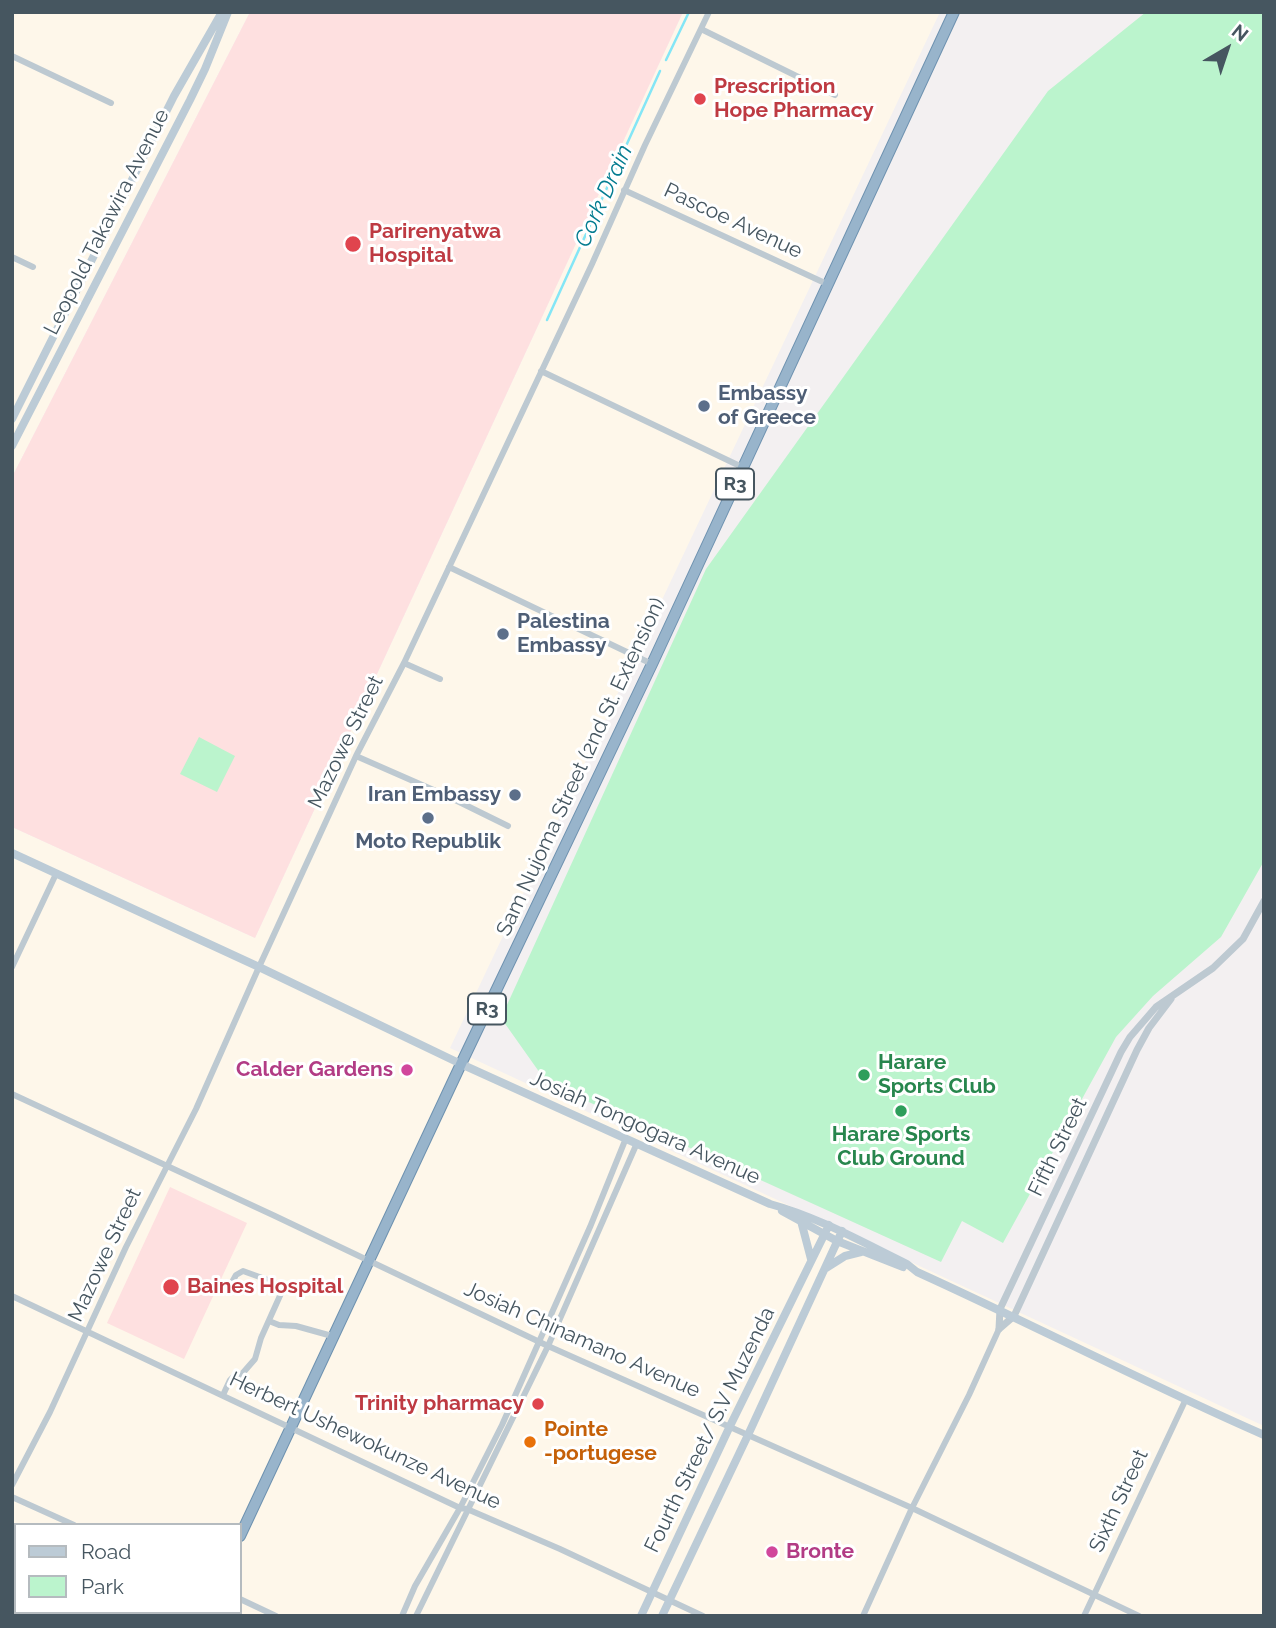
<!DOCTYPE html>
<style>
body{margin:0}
#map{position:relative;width:1276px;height:1628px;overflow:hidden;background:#f3f0f1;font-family:Raleway,sans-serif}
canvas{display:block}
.frame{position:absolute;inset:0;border:14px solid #465660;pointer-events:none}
.legend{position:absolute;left:14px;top:1523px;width:228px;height:91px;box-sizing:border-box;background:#fff;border:2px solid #b5bbbf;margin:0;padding:9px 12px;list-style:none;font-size:21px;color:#465660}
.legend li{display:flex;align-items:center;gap:14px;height:35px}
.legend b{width:35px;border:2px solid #b5bbbf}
.north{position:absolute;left:1192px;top:14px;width:70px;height:70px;-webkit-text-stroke:5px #fff;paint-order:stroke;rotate:39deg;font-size:19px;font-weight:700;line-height:28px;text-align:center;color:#465660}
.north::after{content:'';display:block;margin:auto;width:24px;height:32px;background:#465660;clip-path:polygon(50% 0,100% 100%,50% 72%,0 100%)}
</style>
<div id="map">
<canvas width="1276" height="1628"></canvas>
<div class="frame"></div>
<ul class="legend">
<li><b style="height:9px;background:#bccbd6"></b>Road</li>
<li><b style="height:19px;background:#bbf4cd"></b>Park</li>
</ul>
<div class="north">N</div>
</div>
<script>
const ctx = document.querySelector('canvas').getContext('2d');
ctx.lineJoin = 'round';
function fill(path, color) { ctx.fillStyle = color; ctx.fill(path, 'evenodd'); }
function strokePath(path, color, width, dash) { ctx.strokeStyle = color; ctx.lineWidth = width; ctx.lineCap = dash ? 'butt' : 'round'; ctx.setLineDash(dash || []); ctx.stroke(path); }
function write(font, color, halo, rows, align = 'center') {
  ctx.font = font + ' Raleway,sans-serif'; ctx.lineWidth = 6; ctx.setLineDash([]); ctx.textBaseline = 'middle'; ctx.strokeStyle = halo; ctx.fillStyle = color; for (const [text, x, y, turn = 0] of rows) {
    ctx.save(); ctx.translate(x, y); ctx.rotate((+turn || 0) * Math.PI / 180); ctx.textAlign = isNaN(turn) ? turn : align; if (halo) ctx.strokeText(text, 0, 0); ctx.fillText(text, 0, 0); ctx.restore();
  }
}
const commercial = new Path2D(`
 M12,12H250L12,477Z
 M683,12H940L450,1048L1264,1426V1616H12V827L255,938ZM16,1525H240V1612H16Z`);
const medical = new Path2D(`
 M250,12H683L255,938L12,827V477Z
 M170,1187L247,1223L184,1359L107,1323Z`);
const green = new Path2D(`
 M1146,12H1264V861L1221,937L1153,996L1116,1037L1003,1243L962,1221L941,1262L547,1083L501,1018L706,569L1048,91Z
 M199,737L235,756L217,792L180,774Z`);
const stream = new Path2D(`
 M666,60L689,12
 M547,320L660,71`);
const minor = new Path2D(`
 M701,29L835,95
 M12,56L111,103
 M624,190L827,284
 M12,257L33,267
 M541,371L742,467
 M449,567L652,664
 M404,663L440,679
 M356,756L445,795L508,826
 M12,967L56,874
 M12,1094L275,1216L548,1346L912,1508L1139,1616
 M12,1296L460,1508L467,1509L560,1549L703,1616
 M269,1321L279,1325L296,1326L332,1336
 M223,1395L230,1380L233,1377L241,1375L255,1359L261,1338L283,1289L279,1284L243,1271L236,1275L231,1284
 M12,1485L50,1412L126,1247L196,1109L259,967L356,756L404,663L592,264L645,145L709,12
 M12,1497L74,1525
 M240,1599L276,1616
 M402,1616L415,1586L460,1508L502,1425L590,1227L626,1138
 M416,1616L548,1346L637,1143
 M863,1616L912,1508L969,1395L999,1329
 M1084,1616L1185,1401`);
const tertiary = new Path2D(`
 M999,1329L1000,1309L1121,1052L1130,1037L1156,1007L1213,968L1243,939L1264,901
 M999,1329L1014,1316L1137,1050L1149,1028L1171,999`);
const secondary = new Path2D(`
 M12,419L174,96L222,12
 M12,446L190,100L205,69L228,12
 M12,853L259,967L461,1064L770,1204C818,1217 862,1242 907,1264L917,1272C1034,1325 1147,1384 1264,1435
 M782,1211L837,1241L903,1267
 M801,1221L811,1259
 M826,1268L845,1256L861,1252
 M641,1616L730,1426L829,1225
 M662,1616L748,1435L842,1231`);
const trunk = new Path2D(`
 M240,1536L461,1064L652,664L954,12
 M201,1616L203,1612`);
const markers = [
 [700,99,7,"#e0444e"],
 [353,244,9,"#e0444e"],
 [704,406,7,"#5c6f8a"],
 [503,634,7,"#5c6f8a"],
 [515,795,7,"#5c6f8a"],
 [428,818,7,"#5c6f8a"],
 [407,1070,7,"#d1479c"],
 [864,1075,7,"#2e9e5b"],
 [901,1111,7,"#2e9e5b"],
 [171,1287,9,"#e0444e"],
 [538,1404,7,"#e0444e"],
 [530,1442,7,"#e8710a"],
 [772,1552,7,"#d1479c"]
];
const shields = [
 [735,484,38],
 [487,1009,38]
];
const shieldNames = [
 ["R3",735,484],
 ["R3",487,1009]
];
const healthNames = [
 ["Prescription",714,87],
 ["Hope Pharmacy",714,111],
 ["Parirenyatwa",369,232],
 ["Hospital",369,256],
 ["Baines Hospital",187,1287],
 ["Trinity pharmacy",524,1404,"right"]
];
const streetNames = [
 ["Pascoe Avenue",733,221,25],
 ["Leopold Takawira Avenue",107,222,-63],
 ["Mazowe Street",346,742,-64],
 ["Sam Nujoma Street (2nd St. Extension)",581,767,-65],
 ["Josiah Tongogara Avenue",645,1128,24],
 ["Fifth Street",1058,1147,-64],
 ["Mazowe Street",105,1255,-65],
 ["Josiah Chinamano Avenue",582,1340,24],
 ["Fourth Street/ S.V Muzenda",710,1430,-64],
 ["Herbert Ushewokunze Avenue",365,1441,25],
 ["Sixth Street",1119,1501,-65]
];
const serviceNames = [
 ["Embassy",718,394],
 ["of Greece",718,418],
 ["Palestina",517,622],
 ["Embassy",517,646],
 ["Iran Embassy",501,795,"right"],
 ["Moto Republik",428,842,"center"]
];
const leisureNames = [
 ["Harare",878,1063],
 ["Sports Club",878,1087],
 ["Harare Sports",901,1135,"center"],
 ["Club Ground",901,1159,"center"]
];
const hotelNames = [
 ["Calder Gardens",393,1070],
 ["Bronte",786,1552,"left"]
];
const foodNames = [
 ["Pointe",544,1430],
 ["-portugese",544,1454]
];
const waterNames = [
 ["Cork Drain",604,196,-66]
];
fill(commercial, '#fef7ea');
fill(medical, '#fee0e0');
fill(green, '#bbf4cd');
strokePath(stream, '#84e6f6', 2.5);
strokePath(trunk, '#6e92b0', 12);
strokePath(minor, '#bdc9d1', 6);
strokePath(tertiary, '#bdc9d1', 7);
strokePath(secondary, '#bccbd6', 8);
strokePath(trunk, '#98b4cb', 10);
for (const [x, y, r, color] of markers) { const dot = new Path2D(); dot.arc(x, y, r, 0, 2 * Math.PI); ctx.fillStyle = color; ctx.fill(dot); strokePath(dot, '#fff', 2.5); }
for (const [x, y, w] of shields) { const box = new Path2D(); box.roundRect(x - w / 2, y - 15.5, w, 31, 5); ctx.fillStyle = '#fff'; ctx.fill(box); strokePath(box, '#465660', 2); }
write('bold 19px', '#465660', null, shieldNames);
write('bold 21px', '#be3a42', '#fff', healthNames, 'left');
write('21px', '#465660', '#fff', streetNames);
write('bold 21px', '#4e5e75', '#fff', serviceNames, 'left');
write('bold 21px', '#27864d', '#fff', leisureNames, 'left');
write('bold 21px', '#b23c85', '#fff', hotelNames, 'right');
write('bold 21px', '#c56008', '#fff', foodNames, 'left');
write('italic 23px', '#047c90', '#fff', waterNames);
</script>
